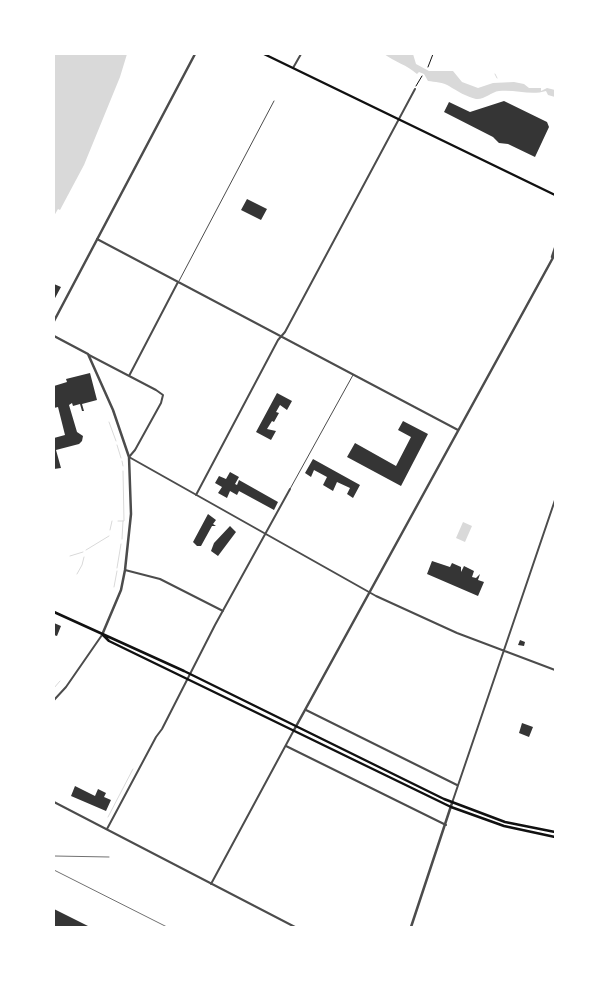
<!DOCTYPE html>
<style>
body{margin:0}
#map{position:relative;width:609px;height:981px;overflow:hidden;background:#fff;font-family:"Work Sans",sans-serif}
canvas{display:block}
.frame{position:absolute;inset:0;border:55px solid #fff;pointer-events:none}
</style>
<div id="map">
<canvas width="609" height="981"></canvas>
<div class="frame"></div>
</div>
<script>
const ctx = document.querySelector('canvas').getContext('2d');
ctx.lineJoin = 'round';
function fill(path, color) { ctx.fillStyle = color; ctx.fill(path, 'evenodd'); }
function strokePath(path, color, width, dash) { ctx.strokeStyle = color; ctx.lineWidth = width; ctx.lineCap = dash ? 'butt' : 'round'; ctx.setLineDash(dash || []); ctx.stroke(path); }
const water = new Path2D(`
 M54,54H127L120,77L84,165L60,210L58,209L54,216Z
 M384,54H413L416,64L429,71H453L462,82L478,88L493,83L514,82L524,84L529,88H541V91L547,88L555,90V97L548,95L546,91C530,96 516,89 499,91C491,92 484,100 476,99C467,97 457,91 449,86C443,82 435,82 428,81L424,74L419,72L417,74C407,65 395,62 384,54Z
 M463,522L472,526L465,542L456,538Z`);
const stream = new Path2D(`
 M495,74L497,78
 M109,422L116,441
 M117,445L121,458
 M122,461L123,466
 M118,521H124L123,471
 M110,530L112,521
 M122,539L123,521
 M86,550L109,536
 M70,556L83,552
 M117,568L121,544
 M77,574L82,565L84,557
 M114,587L117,571
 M54,688L60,681
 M108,817L133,769`);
const building = new Path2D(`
 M504,101L547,122L549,127L535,157L508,144L499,143L493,137L444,112L449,102L470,112Z
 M247,199L267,209L261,220L241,210Z
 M54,284L61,287L54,300Z
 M90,373L97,400L82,404L84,411H82L80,404L73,406L72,403L69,405L77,432L83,436L82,441L79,444L56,450L61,468L54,469V438L65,435L58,407L54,408V386L67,382L66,379Z
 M277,393L292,401L287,410L280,405L276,412L279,413L274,422L272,421L267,429L276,431L271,440L256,432Z
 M403,421L428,434L401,486L347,457L355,443L396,466L411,437L398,430Z
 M313,459L360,485L353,498L347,494L350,488L337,482L333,491L323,485L327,477L314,470L311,477L305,473Z
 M230,472L239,477L235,484L237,485L239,480L278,502L274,510L239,491L237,495L230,491L227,498L218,493L222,487L215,483L219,476L226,479Z
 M208,514L216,520L213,524L216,526H212L201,546H197L193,542Z
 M230,526L236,532L218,556L211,551L214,543Z
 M432,561L450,567L452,563L461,567V572L464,566L474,571L472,577L476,578L480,574L478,580L484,582L478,596L427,574Z
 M54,623L61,626L57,636L54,635Z
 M520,640L525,642L524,646L518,645Z
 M522,723L533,727L529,737L519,733Z
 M75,786L95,796L98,789L106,793L104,797L111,800L106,811L71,796Z
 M54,909L90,927H54Z`);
const path = new Path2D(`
 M428,67L433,54
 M416,86L422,76`);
const service = new Path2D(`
 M179,281L274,101
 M290,489L353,375`);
const minor = new Path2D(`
 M293,68L301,54
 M97,239L458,430
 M89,355L156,390L163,395L161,403L135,450L129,457L376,596L457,633L555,670
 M129,376L178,282
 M196,495L278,340L285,332L415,89
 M125,570L160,579L223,611
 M54,700L66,687L102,635
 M306,710L457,785
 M286,746L446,825
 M54,802L295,927
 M452,803L555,500
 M107,829L156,737L162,729L215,625L290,489
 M211,884L294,730`);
const tertiary = new Path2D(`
 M552,257L555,248
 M54,321L195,54
 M54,336L88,354L113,410L129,457L131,514L125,570L121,590L102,635
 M294,730L555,254
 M411,927L452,803`);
const secondary = new Path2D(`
 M264,54L555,195
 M54,612L184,671L444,799L505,822L555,832
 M103,635L109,641L451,807L504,826L555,837`);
const rail = new Path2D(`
 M54,856L109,857
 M54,870L167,927`);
fill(water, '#d9d9d9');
strokePath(stream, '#d9d9d9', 1);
fill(building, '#353535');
strokePath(path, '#111', 1);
strokePath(service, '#4c4c4c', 1);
strokePath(minor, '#4c4c4c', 2);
strokePath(tertiary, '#4c4c4c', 2.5);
strokePath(secondary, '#111', 2.5);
strokePath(rail, '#707070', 1);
</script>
